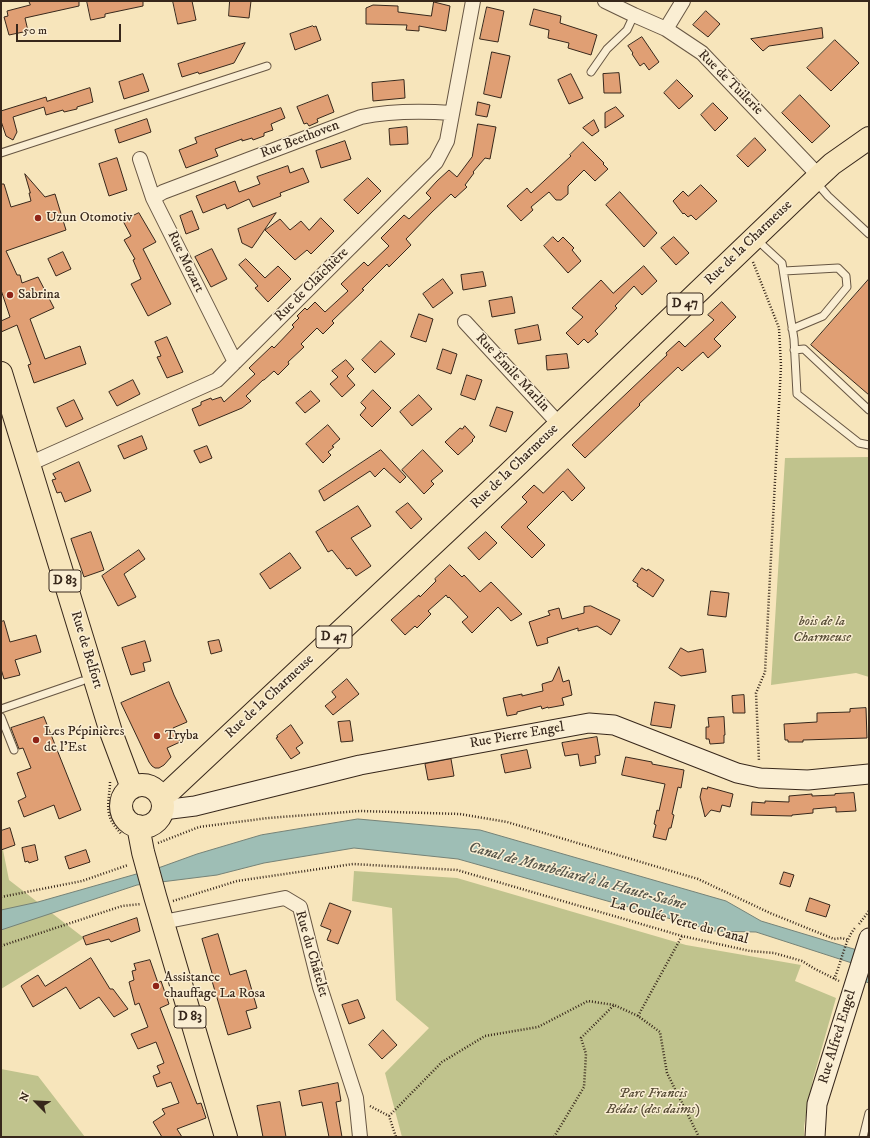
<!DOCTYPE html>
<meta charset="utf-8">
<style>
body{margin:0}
#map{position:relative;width:870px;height:1138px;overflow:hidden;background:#f7e5bb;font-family:"IM FELL DW Pica",serif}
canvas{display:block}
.frame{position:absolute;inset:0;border:2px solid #37271b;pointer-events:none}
.north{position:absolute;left:16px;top:1082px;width:40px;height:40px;-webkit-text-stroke:3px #faeed3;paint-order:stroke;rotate:294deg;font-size:11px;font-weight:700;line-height:16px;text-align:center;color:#37271b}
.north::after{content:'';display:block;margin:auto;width:14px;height:18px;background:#37271b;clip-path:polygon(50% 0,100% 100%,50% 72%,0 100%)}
.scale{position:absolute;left:16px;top:24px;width:105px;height:18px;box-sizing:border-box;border:2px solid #37271b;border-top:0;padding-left:5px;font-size:12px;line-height:14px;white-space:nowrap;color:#37271b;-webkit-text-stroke:3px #faeed3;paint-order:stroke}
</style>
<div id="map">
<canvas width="870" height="1138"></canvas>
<div class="frame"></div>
<div class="north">N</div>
<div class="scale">50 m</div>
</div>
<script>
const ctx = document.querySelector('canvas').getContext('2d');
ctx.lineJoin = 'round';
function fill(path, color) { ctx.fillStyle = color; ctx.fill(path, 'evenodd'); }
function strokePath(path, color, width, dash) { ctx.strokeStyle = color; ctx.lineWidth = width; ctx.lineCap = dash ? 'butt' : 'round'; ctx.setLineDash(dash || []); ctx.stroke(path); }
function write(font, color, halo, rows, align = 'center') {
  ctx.font = font + ' "IM FELL DW Pica",serif'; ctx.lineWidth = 3; ctx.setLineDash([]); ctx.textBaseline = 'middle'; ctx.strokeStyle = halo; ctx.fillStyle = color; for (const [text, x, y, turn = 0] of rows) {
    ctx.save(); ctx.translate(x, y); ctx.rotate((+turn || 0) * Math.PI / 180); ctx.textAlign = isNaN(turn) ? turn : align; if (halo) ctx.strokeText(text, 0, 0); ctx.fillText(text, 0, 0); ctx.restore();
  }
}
const green = new Path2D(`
 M869,457V677L856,673L771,685L785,458Z
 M3,850L9,880L84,938L1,989V851Z
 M354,871L457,878L686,945L801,965L795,981L836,998L813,1079L804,1126V1137H402L385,1073L429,1028L396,1000L392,908L352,901Z
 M1,1069L38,1076L85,1137H1Z`);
const water = new Path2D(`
 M358,819L480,830L726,901L761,921L857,950H869V983L866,982L855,964L756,932L714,931L458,859L354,848L264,863L217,875L137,885L1,930V910L38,902L161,867L197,854L261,835Z`);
const building = new Path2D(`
 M29,1H79V6L25,18L28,31L9,35L4,17L8,16L7,11L30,5Z
 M87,1H143V6L105,14V17L91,20Z
 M173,1H192L196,20L178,24Z
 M230,1H251L249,18L229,16Z
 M434,2L450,6L446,31L419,26V31L406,30L407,25L366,24V8L373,5L398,6V12L431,16Z
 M487,7L504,11L498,42L480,39Z
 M534,9L561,16L560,23L597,35L591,55L568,48L569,43L548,38L549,30L530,25Z
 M706,11L720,24L708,37L693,25Z
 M313,26L314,27L316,26L321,40L295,50L290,34Z
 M822,28L823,38L769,46L763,51L751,39Z
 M642,37L659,62L649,70L644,63L640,66L632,54L633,53L628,46Z
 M835,40L859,63L831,91L807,68Z
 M245,43L234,63L199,74L198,72L182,77L178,64Z
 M492,52L510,56L501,98L484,94Z
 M619,73L621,93H604L603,74Z
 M143,74L149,91L124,99L119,82Z
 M571,74L583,98L569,104L558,80Z
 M404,80L405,98L373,101L372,83Z
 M677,80L693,96L679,109L664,93Z
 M90,88L93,102L77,107V109L64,112L63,110L46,115L44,107L13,117L17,132L13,140L6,136L1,121V111L46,97L47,101Z
 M328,95L334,112L317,119L318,122L309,126L307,123L304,124L297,107Z
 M800,95L830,126L812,143L782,113Z
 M478,102L490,105L487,117L476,115Z
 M713,103L728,118L715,131L701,115Z
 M616,107L624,116L605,128V113Z
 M281,108L285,118L271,124L273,130L264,133V136L253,140L252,138L242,141V139L215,149L218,156L186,168L179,150L197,143L195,138Z
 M147,119L151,132L119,143L115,130Z
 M594,120L599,131L592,136L583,128Z
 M478,124L496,127L490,159L485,158L473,172L474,173L465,185L467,187L455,198L451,194L432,212L406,239L411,245L389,267L387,264L362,289L364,290L332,321L334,323L323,334L317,328L301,344L304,347L288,362L289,364L278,375L274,371L264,380H263L246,396L251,401L242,408L199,426L192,409L201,405V402L211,398L212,400L221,397L224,402L255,374L249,368L272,346L274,348L294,327L292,325L299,318L297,316L305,308L307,310L315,302L325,312L348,291L341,284L364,262L368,266L389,246L381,238L404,215L409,219L431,198L426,193L437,181L449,170L457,177L472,157Z
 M407,127L408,144L390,145L389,129Z
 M755,138L766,150L748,167L737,156Z
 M345,141L351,159L321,168L316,151Z
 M583,142L604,163L603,164L608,169L595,181L584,170L568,186V194L561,200H556L549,192L531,207L533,210L521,221L507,206L527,188L531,193L571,156L570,155Z
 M117,158L127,190L109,196L99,164Z
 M288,166L290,173L303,168L309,182L280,193L281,196L253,207L249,199L227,209L225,204L203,213L196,196L235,181L239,192L260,184L257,177Z
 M25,174L45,197L55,194L66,230L6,251L17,275H20L22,283L38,277L54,308L30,319L45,359L80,346L86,364L34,383L28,365L31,364L17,325L1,332V321L10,317L1,290V184H4L11,207L31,201L29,193H30Z
 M368,178L381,191L358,214L344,200Z
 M701,185L717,201L696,220L691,215L688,217L684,213L683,214L673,201L683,191L688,196Z
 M620,192L657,233L644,247L606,205Z
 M192,211L199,229L186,234L180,216Z
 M139,213L156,242L143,249L171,304L148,316L131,284L141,279L133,260L135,259L124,240L131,236L123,221Z
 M276,213L252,248L242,243L238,229Z
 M321,218L334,231L311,254L307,250L295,260L265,230L280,219L290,230L301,221L309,230Z
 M553,237L558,242L563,237L574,248L572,250L581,261L568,273L544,246Z
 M674,237L689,253L676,265L661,248Z
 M212,249L227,279L211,287L195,257Z
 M63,252L71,269L56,276L48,259Z
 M246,259L265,278L278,266L291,279L268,302L255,288L258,286L239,265Z
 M644,266L657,281L642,295L634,286L615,306L617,308L595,331L598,334L588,343L584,339L578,345L566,333L583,317L572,308L601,280L613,293Z
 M483,272L486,286L463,290L461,275Z
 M443,279L453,293L433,308L423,294Z
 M869,279V395L811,345Z
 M512,297L515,313L492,317L489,301Z
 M722,302L736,317L714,339L721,346L708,358L703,352L682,371L678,367L639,404L640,405L585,458L572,445L667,355L666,353L679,341L685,347L714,320L708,315Z
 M419,314L433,319L426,342L411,337Z
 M538,325L541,340L518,344L515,330Z
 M167,337L183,372L167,378L157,357L161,356L155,342Z
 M381,341L395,354L375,373L362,360Z
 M443,349L457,354L451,374L437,369Z
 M567,354L569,368L547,370L546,356Z
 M346,360L354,369L347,376L355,385L342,397L330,384L338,377L332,371Z
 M467,375L482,380L475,400L461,395Z
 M133,380L140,394L117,406L109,392Z
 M373,390L391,408L372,427L360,415L366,408L361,403Z
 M311,391L320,401L305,413L296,403Z
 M419,395L432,409L412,426L400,412Z
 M74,400L83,419L66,427L57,408Z
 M497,407L513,412L506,432L490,426Z
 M328,425L340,439L332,446L334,447L328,452L331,455L323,463L306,444Z
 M465,426L475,437L472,440L473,441L458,455L445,442L460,428L462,429Z
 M142,436L147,449L124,459L118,446Z
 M207,446L212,458L200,463L194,451Z
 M381,450L406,477L400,483L384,468L375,477L370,471L324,501L319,491Z
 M423,450L443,471L431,481L434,484L424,494L402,470Z
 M79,462L91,491L65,502L61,492L57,493L52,480L56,479L53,474Z
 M568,469L585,488L572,501L563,491L527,527L545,545L532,558L501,527L527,502L522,497L534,485L543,493Z
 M408,503L422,519L411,529L396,512Z
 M358,506L371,526L351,538L371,566L356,576L350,568L347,569L332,550L328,552L316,532Z
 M91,532L104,570L84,577L71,539Z
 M486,532L497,543L479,560L468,548Z
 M139,550L145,559L124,574L136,597L118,606L102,576Z
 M290,553L301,568L270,589L260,574Z
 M450,565L462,577L464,575L480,592L491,582L522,614L511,621L498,607L472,633L462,622L468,617L449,597L448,598L446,595L428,611L431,614L417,628L415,626L405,635L391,620L419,595L420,597L436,581L435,579Z
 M642,568L647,571L648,569L664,580L653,597L637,586L638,584L633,581Z
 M711,591L729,593L726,617L708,615Z
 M591,606L620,620L611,635L597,626L578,631V628L547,638L548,643L537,646L529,622L550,615L548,611L559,608L562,619L584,613V607Z
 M4,621L10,642L36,635L41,652L15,660L20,675L4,679L1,669V622Z
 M219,640L222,651L211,654L208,642Z
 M145,641L151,661L143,663L145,671L131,675L122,648Z
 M681,648L688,652L703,649L706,672L681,676L669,668Z
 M559,667L563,682L569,680L572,695L562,698L564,705L548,708V707L542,709L541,706L517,712V714L507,716L503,698L522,694V696L543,691L542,684L552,681Z
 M347,679L359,694L333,715L325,706L336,697L332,692Z
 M169,682L174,695L187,722L173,728L180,742L167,748L171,757L164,765L159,768H155L152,766L149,762L121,703Z
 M744,695L745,713H733L732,696Z
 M655,702L675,705L671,728L651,725Z
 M866,708L867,738L803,740V742H788V740H785L784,724L817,722V713L850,712V709Z
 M44,717L81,810L59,819L54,805L24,817L18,801L26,797L17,773L31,768L23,748L19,749L11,728Z
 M724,717L725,735H724V743L710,744L709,739H706V727H709L708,718Z
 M350,721L353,741L341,742L338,722Z
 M291,725L303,743L296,748L300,753L291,759L276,738L278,737L277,736Z
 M597,737L600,755L595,756L596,763L580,766L578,754L565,756L562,743Z
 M527,750L531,768L505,773L501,755Z
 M626,757L652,762V764L684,770L681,788L678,787L672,814L674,815L671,828H669L666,840L653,837L656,825L654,824L657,810L659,811L665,784L622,775Z
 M451,759L454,776L428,780L425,764Z
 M708,787L733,794L730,807L722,805L720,812L711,810L705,817L700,797L702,788L707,789Z
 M854,793L856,811L836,812V807L813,809V813L792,815V816L751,815L752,802L765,803V801L789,802V796L812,794V796L835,795V794Z
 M10,828L15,845L1,850V831Z
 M35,845L38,860L29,863L28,861L25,862L22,848Z
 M86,850L90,862L69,869L65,857Z
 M784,872L794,875L790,887L780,884Z
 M810,898L830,905L826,917L806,911Z
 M330,903L351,911L338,944L327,940L331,930L321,926Z
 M137,918L140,931L111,942L109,939L86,945L83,937Z
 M218,934L230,975L246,970L257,1008L246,1011L251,1028L228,1035L212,981L214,980L202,939Z
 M91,958L110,989H113L128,1009L114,1017L99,997L80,1009L66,987L33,1007L21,986L25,983L38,975L45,986Z
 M150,960L158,983L161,981L169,1004L160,1008L197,1104L201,1103L206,1118L177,1129L182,1137H162L153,1122L165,1114L162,1109L179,1103L171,1082L157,1087L153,1076L160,1073L157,1066L164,1063L156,1042L138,1049L131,1034L148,1027L139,1003L135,1005L129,982L134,980L132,971L136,970L134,964Z
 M358,1000L365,1018L349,1024L342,1005Z
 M383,1030L397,1045L382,1059L369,1045Z
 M338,1083L341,1101L336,1102L342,1137H329L322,1102L302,1106L299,1091Z
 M280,1102L286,1137H263L257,1106Z`);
const path = new Path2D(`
 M753,262L779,328L781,366L765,672L756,693L759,761
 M110,782C110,797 104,811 114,825C116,828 119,831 122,835
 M158,843L199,827L268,818L360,811L460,814L507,822L698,879L770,913L834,939L842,938L848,940
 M1,897L82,881L128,865
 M173,901L237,881L353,864L457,870L682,936L750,951L774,953L802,961L815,969L839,981
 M859,924L869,911
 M1,946L122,906L141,904
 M834,979C841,964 845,939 855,928
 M638,1016L682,936
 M370,1106L389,1116L396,1137
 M389,1116L442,1062L485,1036L538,1027L588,1001L614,1005
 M554,1137L584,1087L586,1054L581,1038L614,1005L638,1016L660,1032L667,1073L699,1137`);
const lane = new Path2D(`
 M591,72L607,49L627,30L634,15
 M1,153L267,66
 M816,182L828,196L869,234
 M756,239L782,263L794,339L797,394L859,443L869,445
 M784,271L838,268L846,276L847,287L823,316L792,329
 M794,350L804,349L869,410
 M1,709L82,681
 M1,717L14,750
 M863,1137L869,1113`);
const street = new Path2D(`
 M605,1L634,15L666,29L702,53L819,176
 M666,29L683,1
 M140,159L153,198L235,362
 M153,198L163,192L361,117C390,111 423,111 452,113
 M465,322L559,424
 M29,464L217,380L436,162L447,141L473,1
 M163,922L285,898L300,907L320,987L356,1098L360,1137`);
const secondary = new Path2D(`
 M163,810L195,806L360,765L589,723L614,725L737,773L760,778L808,780L869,774
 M815,1137L817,1104L869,938`);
const primary = new Path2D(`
 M1,373L111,732L132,788
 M121 806a21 21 0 1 1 42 0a21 21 0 1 1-42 0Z
 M161,796L170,791L506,476L819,176L832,164L869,138
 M138,826L143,852L155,896L226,1137`);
const markers = [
 [38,218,4,"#8f2418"],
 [10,295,4,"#8f2418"],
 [157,736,4,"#8f2418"],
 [36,740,4,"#8f2418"],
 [156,986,4,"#8f2418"]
];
const shields = [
 [685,304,36],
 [65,581,32],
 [334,637,36],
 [190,1017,32]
];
const shieldNames = [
 ["D 47",685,304],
 ["D 83",65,581],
 ["D 47",334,637],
 ["D 83",190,1017]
];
const streetNames = [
 ["Rue de Tuilerie",730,83,45],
 ["Rue Beethoven",300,140,-21],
 ["Rue de la Charmeuse",749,243,-44],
 ["Rue Mozart",185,262,64],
 ["Rue de Claichière",312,285,-45],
 ["Rue Émile Marlin",512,373,47],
 ["Rue de la Charmeuse",515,467,-44],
 ["Rue de Belfort",86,650,73],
 ["Rue de la Charmeuse",270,697,-43],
 ["Rue Pierre Engel",517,736,-10],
 ["La Coulée Verte du Canal",679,922,15],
 ["Rue du Châtelet",311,954,74],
 ["Rue Alfred Engel",838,1037,-73]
];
const poiNames = [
 ["Uzun Otomotiv",46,218],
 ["Sabrina",18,295],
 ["Les Pépinières",44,732],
 ["de l'Est",44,748],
 ["Tryba",165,736],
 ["Assistance",164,978],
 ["chauffage La Rosa",164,994]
];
const parkNames = [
 ["bois de la",822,622],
 ["Charmeuse",822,638],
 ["Parc Francis",653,1094],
 ["Bédat (des daims)",653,1110]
];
const waterNames = [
 ["Canal de Montbéliard à la Haute-Saône",577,877,15]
];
fill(green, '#c0c38d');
fill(water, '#9ebeb5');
strokePath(water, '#758277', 1);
fill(building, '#e09f74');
strokePath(building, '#37271b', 1);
strokePath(lane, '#675643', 9);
strokePath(street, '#675643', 16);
strokePath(secondary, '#37271b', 21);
strokePath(primary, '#37271b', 24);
strokePath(path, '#37271b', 2.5, [1, 2]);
strokePath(lane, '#faeed3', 7);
strokePath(street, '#faeed3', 14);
strokePath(secondary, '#faeed3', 19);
strokePath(primary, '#f7e5bb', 22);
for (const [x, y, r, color] of markers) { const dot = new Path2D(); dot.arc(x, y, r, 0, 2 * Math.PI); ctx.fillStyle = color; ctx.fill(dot); strokePath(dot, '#faeed3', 1.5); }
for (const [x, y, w] of shields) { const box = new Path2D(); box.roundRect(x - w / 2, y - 11, w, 22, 3); ctx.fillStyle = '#faeed3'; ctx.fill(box); strokePath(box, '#37271b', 1); }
write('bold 13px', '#37271b', null, shieldNames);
write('14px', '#37271b', '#faeed3', streetNames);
write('14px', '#37271b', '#faeed3', poiNames, 'left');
write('italic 14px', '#594e38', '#faeed3', parkNames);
write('italic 15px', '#565449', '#faeed3', waterNames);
</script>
